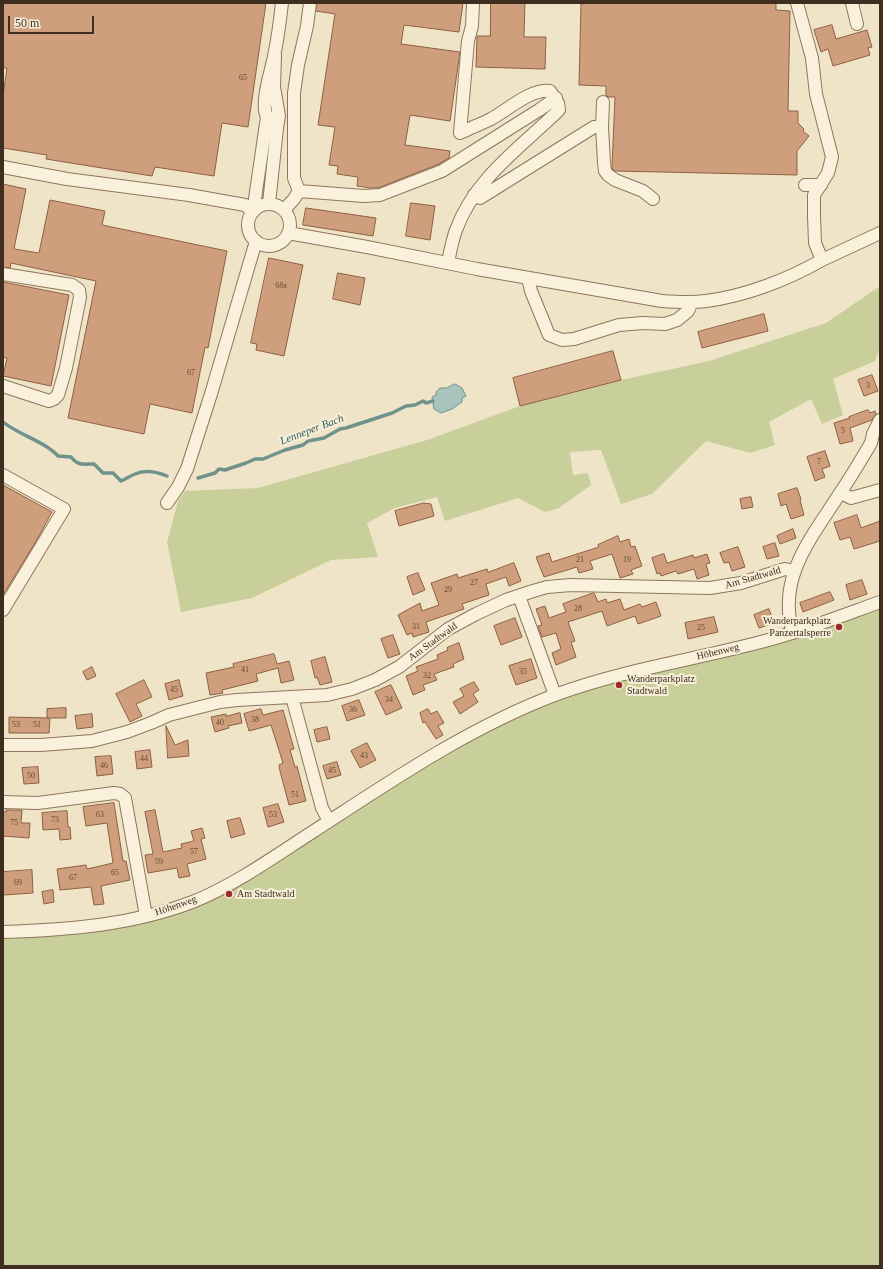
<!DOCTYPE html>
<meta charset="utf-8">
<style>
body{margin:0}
#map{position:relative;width:883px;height:1269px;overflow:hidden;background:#f0e4c8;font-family:"Times New Roman",serif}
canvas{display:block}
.frame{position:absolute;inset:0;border:4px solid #3d2e20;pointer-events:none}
.scale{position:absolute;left:8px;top:16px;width:86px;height:18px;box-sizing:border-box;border:2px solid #3d2e20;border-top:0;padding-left:5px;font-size:12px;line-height:14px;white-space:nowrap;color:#3d2e20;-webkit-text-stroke:3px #f7eed8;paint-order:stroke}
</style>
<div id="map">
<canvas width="883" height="1269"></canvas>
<div class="frame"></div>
<div class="scale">50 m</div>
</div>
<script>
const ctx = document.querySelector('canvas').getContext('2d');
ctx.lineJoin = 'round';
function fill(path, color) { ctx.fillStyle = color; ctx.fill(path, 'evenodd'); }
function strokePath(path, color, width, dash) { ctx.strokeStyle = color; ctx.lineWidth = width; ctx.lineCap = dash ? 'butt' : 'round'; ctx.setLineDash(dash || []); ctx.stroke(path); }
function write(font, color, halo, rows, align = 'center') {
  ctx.font = font + ' "Times New Roman",serif'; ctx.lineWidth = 4; ctx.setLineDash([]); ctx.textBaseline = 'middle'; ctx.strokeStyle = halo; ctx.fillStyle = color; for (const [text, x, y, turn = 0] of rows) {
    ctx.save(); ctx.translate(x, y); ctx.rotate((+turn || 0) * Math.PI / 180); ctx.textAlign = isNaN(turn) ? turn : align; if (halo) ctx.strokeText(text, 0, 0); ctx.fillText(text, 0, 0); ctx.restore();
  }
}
const green = new Path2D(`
 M880,286V347L875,361L833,379L843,415L822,424L811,399L769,422L775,445L750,453L706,441L652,494L621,504L601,450L570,452L573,475L588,473L591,485L559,508L545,512L518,498L445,521L437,497L395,508L367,523L378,557L331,560L252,598L181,612L167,542L178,501L185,491L258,488L427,440L520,406L621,380L709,361L826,323Z
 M880,602V1266H3V932L36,931L181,906L508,716L673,662Z`);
const water = new Path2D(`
 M455,384L462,388L466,396L462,398V402L452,409L441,413L434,409L432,397L436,395V392L440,388H446Z`);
const stream = new Path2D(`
 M3,422C19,435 46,442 58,456L71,457C78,466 83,464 94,464L103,473H113L121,481C126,479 130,476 135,474C146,469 157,472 167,476
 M198,478L215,473L219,469L225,470L246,463L255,459H263L285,450L303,445L308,441L324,438L340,429L346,428L392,413L406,406L415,405L423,401L426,403L433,401`);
const building = new Path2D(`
 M3,3H266L248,127L222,123L214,176L155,167L152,176L46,159L47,155L3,148V96L7,68H3Z
 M317,3H463L459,32L404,25L401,44L460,52L450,121L410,115L405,145L450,151L449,158L439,164L378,188H370L357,186L358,177L337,174L338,166L329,165L335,127L318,125L335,14L316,11Z
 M491,3H525L524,37H546L545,69L476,67L477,36H490Z
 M583,3H776V10L790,11L788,111H798V123L804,129L803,131L809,136L797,151V175L615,171L613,170L612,167L615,97H608L606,95V86L579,85L581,4H583Z
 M832,25L836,39L867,30L872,47L868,48L870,55L833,66L828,49L821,52L814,30Z
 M3,184L26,189L14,249L39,253L50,200L105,211L102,225L227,251L208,348L205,347L192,413L150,404L144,434L68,418L96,281L11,263L10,268L3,267Z
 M411,203L435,206L430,240L406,236Z
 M306,208L376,218L373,236L303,225Z
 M269,258L303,265L284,356L256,350L257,344L251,343Z
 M338,273L365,278L360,305L333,299Z
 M3,282L69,295L51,386L3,376L7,358L3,357Z
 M764,314L768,331L702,348L698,332Z
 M613,351L621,380L520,406L513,378Z
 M872,375L878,391L864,396L858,380Z
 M868,410L870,413L875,411L876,414L872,420L850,428L853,441L840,444L834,423L850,418L849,417Z
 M825,451L830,466L822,469L825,477L815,481L807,457Z
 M3,485L52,512L35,543L3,595Z
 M797,488L801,499L800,500L804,515L791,519L786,504L781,506L778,494Z
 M751,497L753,507L742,509L740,499Z
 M424,503L431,504L434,516L399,526L395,511Z
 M857,515L861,528L880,521V541L854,549L850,537L840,540L834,523Z
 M793,529L796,538L780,544L777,536Z
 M618,536L620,542L629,539L631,547L635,546L642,566L631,570L633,574L620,578L612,554L590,561L593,569L579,573L577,567L544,577L536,557L549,553L552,562L599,547L598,545Z
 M775,543L779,556L767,559L763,547Z
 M738,547L745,567L732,571L729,562L724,563L720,553Z
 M664,554L667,563L693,555L694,558L707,554L710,563L706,564L709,575L697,579L694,569L678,574L676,571L661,576L660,573L657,574L652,558Z
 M514,563L521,581L509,586L506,577L486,584L489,595L462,604L464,609L426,622L429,632L413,637L412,633L407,635L398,615L420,603L422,611L439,605L431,583L457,574L458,578L487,569L488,572Z
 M418,573L425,590L413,595L407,577Z
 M862,580L867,594L850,600L846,585Z
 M830,592L834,600L803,612L800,603Z
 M594,593L598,602L606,599L607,603L620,599L624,610L640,604L642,607L656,602L661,616L638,624L635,616L607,626L602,611L568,622L575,641L571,642L576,657L556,665L552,653L561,649L556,633L542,637L538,626L542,625L536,609L545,606L549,618L566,612L563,604Z
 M769,609L774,623L759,628L754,615Z
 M714,617L718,632L688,639L685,623Z
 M515,618L522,637L501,645L494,626Z
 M393,635L400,654L388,658L381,639Z
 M459,643L464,659L453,664L454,667L434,674L437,680L423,685L425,690L413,695L406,676L418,671L416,667L438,659L437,655L448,650L447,648Z
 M274,654L277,664L289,661L294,680L281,683L278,668L256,674L258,681L222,690L223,693L210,695L206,673L234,667L233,664Z
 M325,657L332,682L320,685L317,677L315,678L311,661Z
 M531,659L537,678L516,685L509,666Z
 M92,667L96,676L87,680L83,672Z
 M144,680L152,697L136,704L142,716L130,722L116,694Z
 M179,680L183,696L169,700L165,684Z
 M474,682L479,690L473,694L478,702L460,714L453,702L464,696L460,689Z
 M391,685L402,708L386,715L375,692Z
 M359,700L365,715L347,721L342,706Z
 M66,708V718H50L49,733H9V717L49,718H47V709Z
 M261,709L263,715L283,710L294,749L290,750L295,767L297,766L306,801L289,805L280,771L279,765L283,763L271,725L249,731L244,714Z
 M428,709L431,714L437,711L444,723L438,726L443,735L436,739L425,722L423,723L420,713Z
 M240,713L242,723L228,726L229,728L215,732L211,717L226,714V716Z
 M92,714L93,727L77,729L75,716Z
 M166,726L175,745L188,740L189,756L168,758Z
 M327,727L330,739L317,742L314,730Z
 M367,743L376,760L360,768L351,751Z
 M150,750L152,767L137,769L135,752Z
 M111,756L113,774L97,776L95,757Z
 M337,762L341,775L327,779L323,766Z
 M38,767L39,783L24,784L22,768Z
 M114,803L123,861H126L130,880L101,886L104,904L94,905L91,887L60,890L57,869L86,865L87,869L113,863L107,823L86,826L83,807Z
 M278,804L284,822L268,827L263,808Z
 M6,810H22L21,823H30L29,838L3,836V812H6Z
 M155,810L163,852L182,848L181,844L194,841L191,831L202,828L205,838L201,839L206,859L187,864L190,876L179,878L177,868L148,873L145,855L153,854L145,812Z
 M67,811L68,827H70L71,839L60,840L59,829L43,830L42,813Z
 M240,818L245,834L231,838L227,821Z
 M32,870L33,893L3,895V872Z
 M53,890L54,902L44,904L42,892Z`);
const minor = new Path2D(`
 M852,3L857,24
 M275,55L274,87L279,116L276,119L267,117C260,103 271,72 274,56C278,38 280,21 282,3
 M603,102L602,127L604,163L605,171L608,175L615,180L643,191L653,199
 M3,167L67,179L189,195L245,205L253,212
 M805,185H821
 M299,191L364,196L380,195L442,171L539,110L556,98
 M474,195L480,198L594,127H602
 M269,204L277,128L279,116
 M248 225a21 21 0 1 1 42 0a21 21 0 1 1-42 0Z
 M284,210L294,199L299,191L294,178V93L298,65L307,26L310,3
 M253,212L267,117
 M288,233L367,247L477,269L662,301C676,302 691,303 706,301C745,296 787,280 822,260L815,243L814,216V195L828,173L832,157L816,94L812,58L797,3
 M822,260L880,233
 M448,263C450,252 452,241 456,230C475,178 521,147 559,110L558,103L550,91C530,89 509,109 491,119C481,124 470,128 460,133L468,41L472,26L473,3
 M3,274L72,285L79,290L80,297L66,368L58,395L54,399L49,401L3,386
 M528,278L531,291L549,335L562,340L574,339L619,325L643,323L665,324L677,320L688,311L692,302
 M3,475L64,509L3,610
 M841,493L851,498L880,490
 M167,503L178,487L187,469L211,394L256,241
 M519,596L555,695
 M793,633C776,577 813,536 840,493C851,477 861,460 871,443L873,434L880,420
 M292,697L322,808L329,821
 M3,745H41L92,741L127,732L151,723L169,715L220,702L237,700L327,695L352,689L375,680L399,667L448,629L476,614L506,600L533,591L547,587L571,585L710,588L741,583L785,569L794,571
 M3,802L38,803L114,793L120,794L125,798L146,916
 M3,932C68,930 134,925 195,901C238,883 275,856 314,831C391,781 468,728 555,695C625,669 700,659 772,639C808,629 844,615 880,602`);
const markers = [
 [839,627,4,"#9e2a2b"],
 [619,685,4,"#9e2a2b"],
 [229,894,4,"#9e2a2b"]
];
const numberNames = [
 ["65",243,78],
 ["68a",281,286],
 ["67",191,373],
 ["3",868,386],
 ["5",843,431],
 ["7",819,462],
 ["21",580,560],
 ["19",627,560],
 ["27",474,583],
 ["29",448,590],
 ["28",578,609],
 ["31",416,627],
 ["25",701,628],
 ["41",245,670],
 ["35",523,672],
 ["32",427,676],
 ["45",174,690],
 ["34",389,700],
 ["36",353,710],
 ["38",255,720],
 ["40",220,723],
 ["53",16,725],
 ["51",37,725],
 ["43",364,756],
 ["44",144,759],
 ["46",104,766],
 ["45",332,771],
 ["50",31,776],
 ["51",295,795],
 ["63",100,815],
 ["53",273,815],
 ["73",55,820],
 ["75",14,823],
 ["57",194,852],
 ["59",159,862],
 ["65",115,873],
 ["67",73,878],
 ["69",18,883]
];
const streetNames = [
 ["Am Stadtwald",753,578,-16],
 ["Am Stadtwald",433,642,-36],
 ["Höhenweg",718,652,-13],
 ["Höhenweg",176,906,-19]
];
const poiNames = [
 ["Wanderparkplatz",831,621,"right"],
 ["Panzertalsperre",831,633,"right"],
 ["Wanderparkplatz",627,679],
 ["Stadtwald",627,691],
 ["Am Stadtwald",237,894]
];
const waterNames = [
 ["Lenneper Bach",312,430,-21]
];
fill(green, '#c9cf9b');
fill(water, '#a9c4bc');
strokePath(water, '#6f938a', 1);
strokePath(stream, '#6f938a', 3.5);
fill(building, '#cf9f7d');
strokePath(building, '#8d5f41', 1);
strokePath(minor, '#8d765c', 14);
strokePath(minor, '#faf1dc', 12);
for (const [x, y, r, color] of markers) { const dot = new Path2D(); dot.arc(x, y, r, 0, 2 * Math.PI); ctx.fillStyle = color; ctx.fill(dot); strokePath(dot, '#f7eed8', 1.5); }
write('8px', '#624a37', null, numberNames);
write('10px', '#3d2e20', '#f7eed8', streetNames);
write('10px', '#3d2e20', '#f7eed8', poiNames, 'left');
write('italic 11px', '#2f5d5a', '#f7eed8', waterNames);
</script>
